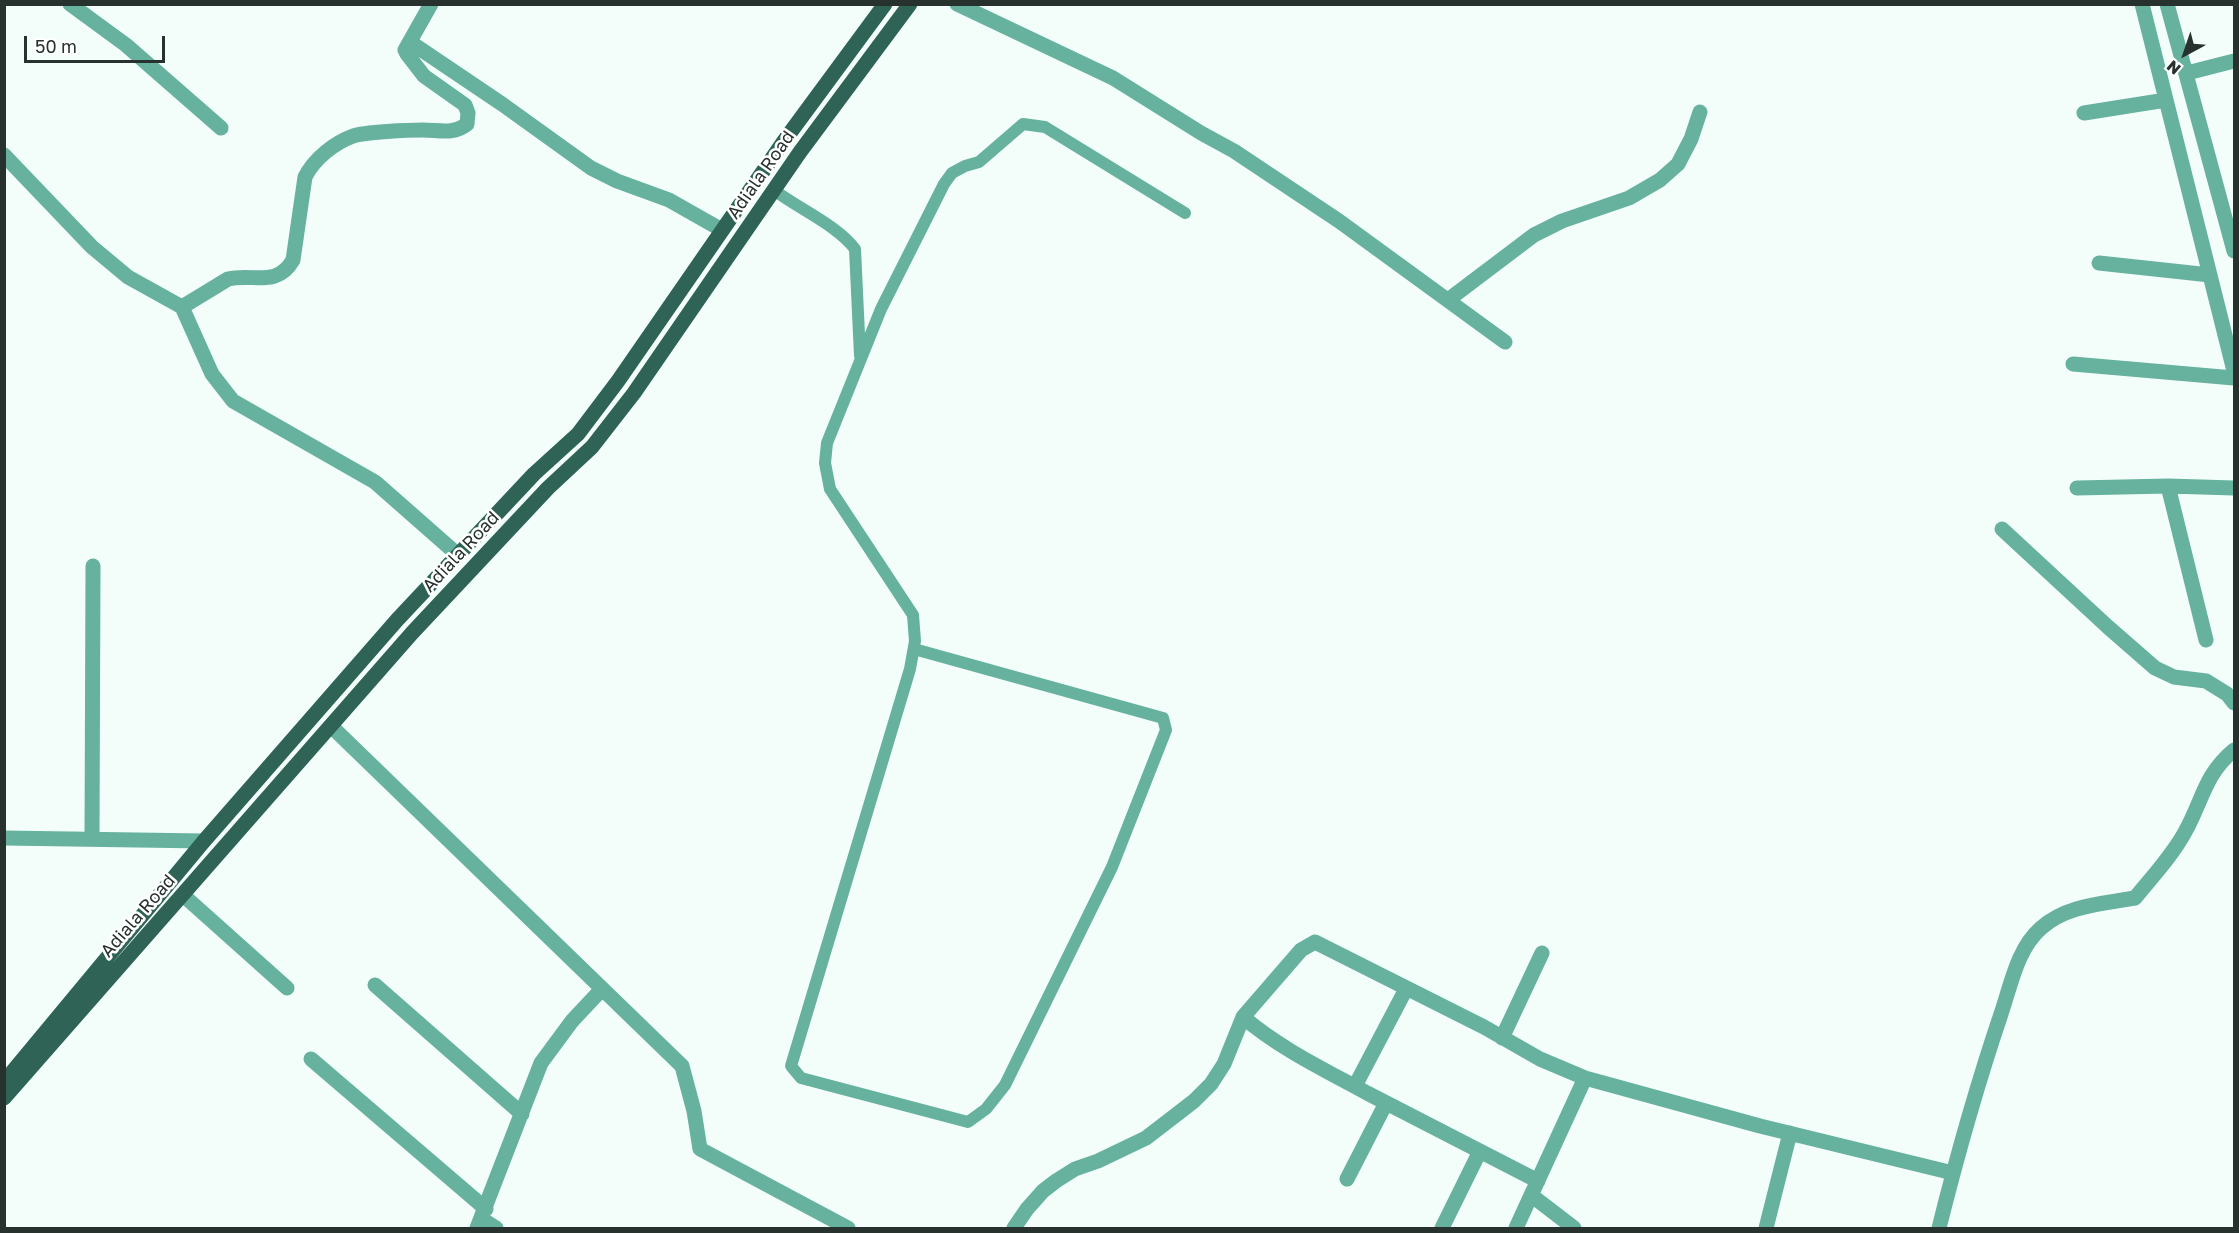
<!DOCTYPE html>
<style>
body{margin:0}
#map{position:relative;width:2239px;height:1233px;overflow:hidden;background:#f3fefb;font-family:"Golos Text",sans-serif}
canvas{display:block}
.frame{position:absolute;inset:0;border:6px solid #27322f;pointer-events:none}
.north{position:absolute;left:2155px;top:24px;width:60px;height:60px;-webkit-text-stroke:4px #fff;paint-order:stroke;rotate:220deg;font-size:16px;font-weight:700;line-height:24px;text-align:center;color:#27322f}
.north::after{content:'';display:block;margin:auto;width:21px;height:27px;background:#27322f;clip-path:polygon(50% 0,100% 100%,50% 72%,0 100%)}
.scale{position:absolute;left:24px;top:36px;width:141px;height:27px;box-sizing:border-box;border:3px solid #27322f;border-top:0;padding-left:8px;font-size:18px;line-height:21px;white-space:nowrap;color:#27322f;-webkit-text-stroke:4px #fff;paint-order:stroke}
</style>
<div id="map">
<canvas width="2239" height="1233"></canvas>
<div class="frame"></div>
<div class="north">N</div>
<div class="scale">50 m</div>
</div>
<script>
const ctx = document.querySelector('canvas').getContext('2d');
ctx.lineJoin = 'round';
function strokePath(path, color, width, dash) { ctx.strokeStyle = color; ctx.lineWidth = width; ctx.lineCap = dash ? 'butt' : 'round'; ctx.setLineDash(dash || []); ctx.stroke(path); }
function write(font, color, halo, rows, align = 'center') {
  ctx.font = font + ' "Golos Text",sans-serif'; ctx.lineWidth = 5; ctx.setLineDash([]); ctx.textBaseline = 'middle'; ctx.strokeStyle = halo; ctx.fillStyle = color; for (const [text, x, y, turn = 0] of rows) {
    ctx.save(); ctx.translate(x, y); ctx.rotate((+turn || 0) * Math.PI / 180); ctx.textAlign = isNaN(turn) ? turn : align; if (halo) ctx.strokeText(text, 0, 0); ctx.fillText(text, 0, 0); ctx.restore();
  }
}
const lane = new Path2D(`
 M774,190C799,209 837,225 855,249L860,356
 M914,649L1163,718L1166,730L1112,867L1005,1085L986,1109L968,1122L801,1078L791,1066L910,669L915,641L913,615L830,489L825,463L827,443L881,309L944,184L952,173L965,166L979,162L1023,124L1045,127L1185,213`);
const street = new Path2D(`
 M70,4L126,45L221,128
 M957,4L1113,78L1201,133L1234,151L1339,221L1505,342
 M2142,4L2234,371
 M2167,4L2234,251
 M410,42L502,104L591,168L617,181L669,200L722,230
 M2187,73L2234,61
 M2084,113L2166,100
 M4,155L92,247L128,277L182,307L212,374L233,401L375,482L458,555
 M2099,263L2210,275
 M1448,300L1534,235L1562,221L1629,198L1660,180L1678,164L1691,139L1700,112
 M182,307L228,279C253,273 277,288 293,260L305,177C314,159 334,143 353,136C364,132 409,130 423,130C439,130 453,135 467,124L468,113L465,105L424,76L407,54L405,50L431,4
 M2073,364L2234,378
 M2168,486L2206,640
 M2077,488L2168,486L2234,488
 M2002,529L2108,627L2155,668L2174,677L2206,681L2227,694L2234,703
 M331,726L682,1066L694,1111L700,1149L848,1228
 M4,838L204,841
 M92,839L93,566
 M183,895L287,988
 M375,985L522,1114
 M1243,1017C1279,1048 1325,1070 1367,1093C1424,1122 1481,1152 1538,1181
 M1502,1038L1542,953
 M311,1059L486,1209
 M1355,1086L1406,989
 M1347,1179L1386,1103
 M1531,1195L1574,1228
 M482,1219L496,1228
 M477,1228L541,1063L572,1021L602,989
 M1014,1228L1027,1209L1043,1191L1056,1181L1075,1169L1098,1161L1146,1138L1194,1101L1211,1084L1224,1064L1243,1017L1301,950L1315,942L1484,1027L1540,1059L1585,1078L1760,1126L1953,1173
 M1442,1228L1480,1151
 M1516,1228L1585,1078
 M1766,1228L1790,1133
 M1939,1228C1957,1156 1977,1085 2001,1014C2011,985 2017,949 2041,928C2067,905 2102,904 2135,898C2152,877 2172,856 2185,832C2203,800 2204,775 2234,750`);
const primary = new Path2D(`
 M4,1082L204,841L397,620L534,474L578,434L618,381L784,141L885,4
 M4,1098L412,633L548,488L592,447L634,393L800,152L910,4`);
const streetNames = [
 ["Adiala Road",761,175,-55],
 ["Adiala Road",461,552,-47],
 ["Adiala Road",138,916,-49]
];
strokePath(lane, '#67b29e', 12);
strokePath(street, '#67b29e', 15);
strokePath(primary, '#2e6356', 15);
write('18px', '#27322f', '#fff', streetNames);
</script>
